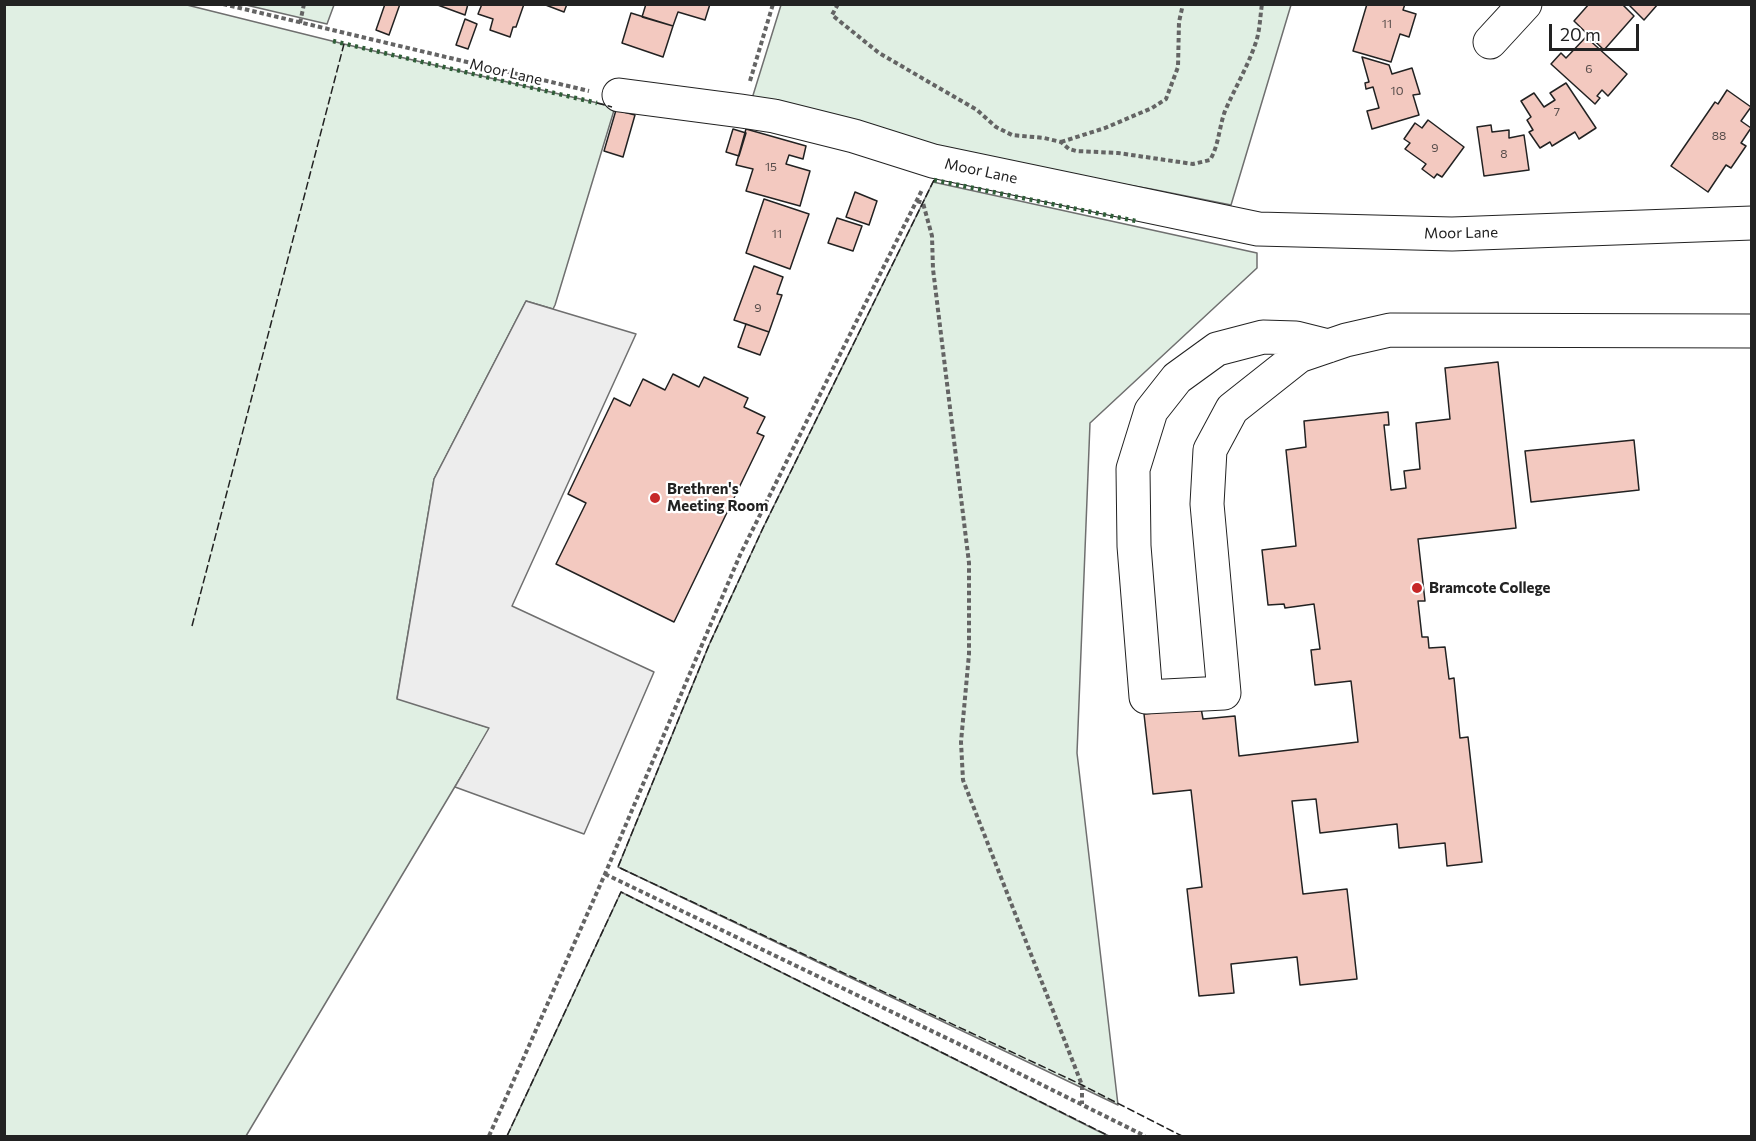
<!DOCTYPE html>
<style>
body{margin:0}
#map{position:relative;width:1756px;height:1141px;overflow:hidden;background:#fff;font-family:Commissioner,sans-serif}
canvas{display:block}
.frame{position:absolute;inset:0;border:6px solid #222;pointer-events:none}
.scale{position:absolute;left:1549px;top:24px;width:90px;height:27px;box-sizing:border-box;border:3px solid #222;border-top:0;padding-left:8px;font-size:18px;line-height:21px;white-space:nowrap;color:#222;-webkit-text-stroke:4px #fff;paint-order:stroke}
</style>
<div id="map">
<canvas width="1756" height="1141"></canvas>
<div class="frame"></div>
<div class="scale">20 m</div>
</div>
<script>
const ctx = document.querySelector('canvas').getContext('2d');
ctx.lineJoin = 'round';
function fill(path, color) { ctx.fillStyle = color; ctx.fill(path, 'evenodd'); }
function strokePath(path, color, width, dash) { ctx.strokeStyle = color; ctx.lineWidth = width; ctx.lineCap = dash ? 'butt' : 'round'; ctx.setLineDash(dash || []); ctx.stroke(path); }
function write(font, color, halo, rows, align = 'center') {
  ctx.font = font + ' Commissioner,sans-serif'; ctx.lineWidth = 4.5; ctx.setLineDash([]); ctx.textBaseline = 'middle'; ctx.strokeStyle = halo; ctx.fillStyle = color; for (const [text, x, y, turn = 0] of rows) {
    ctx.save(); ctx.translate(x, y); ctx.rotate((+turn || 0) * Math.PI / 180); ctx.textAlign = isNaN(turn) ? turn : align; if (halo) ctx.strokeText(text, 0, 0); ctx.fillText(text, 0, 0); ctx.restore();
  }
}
const green = new Path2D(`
 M5,5H187L344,44L615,107L555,305L553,309L526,301L434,479L397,698L490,728L246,1136H5Z
 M246,5H334L327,24Z
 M781,5H1291L1231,205L1151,189L937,152L750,105Z
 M933,182L1257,253V268L1090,423L1077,753L1118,1105L618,867L709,645L763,528Z
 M621,892L1098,1131L1109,1136H507Z`);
const parking = new Path2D(`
 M526,301L636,334L512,606L654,672L584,834L455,787L489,728L397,699L434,479Z`);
const building = new Path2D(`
 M385,4H400L389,35L376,30Z
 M435,4H468L465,15Z
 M482,4H524L516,27H513L510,37L490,30L493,19L478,14Z
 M543,4H567L564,12Z
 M646,4H710L705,20L678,12L673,26L642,17Z
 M1367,4H1405L1403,10L1416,14L1409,37L1400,34L1391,62L1353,51Z
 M1589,4H1622L1634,16L1604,50L1574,21Z
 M1628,4H1658L1644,20Z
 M631,13L673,26L663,57L622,43Z
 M465,19L477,24L468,49L456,45Z
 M1586,37L1627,74L1608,96L1602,90L1597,96L1600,98L1595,104L1551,64L1561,53L1566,58Z
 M1362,57L1389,65L1392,74L1412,68L1420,94L1413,95L1419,115L1372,129L1367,111L1379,108L1373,87L1366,89L1365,83L1369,82Z
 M1566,83L1596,128L1579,139L1575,132L1552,146L1550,142L1540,148L1529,132L1533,130L1527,120L1531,117L1521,101L1534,93L1544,107L1555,100L1550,93Z
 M1727,90L1751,107L1741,121L1751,128L1741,143L1746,146L1731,168L1726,165L1708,192L1671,166L1715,102L1718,104Z
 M616,110L635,115L623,157L604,151Z
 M1428,120L1464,147L1442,177L1437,174L1434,178L1422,169L1426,164L1405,149L1410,143L1404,139L1415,123L1422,128Z
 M1491,125L1492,132L1509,130V138L1524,135L1529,170L1484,176L1477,127Z
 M733,129L746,133L739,156L726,152Z
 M746,129L806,146L803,159L789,155L786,164L810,171L800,206L746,191L753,169L736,165Z
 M855,192L877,201L869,225L846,217Z
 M764,199L809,214L790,269L746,253Z
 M837,218L862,226L853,251L828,243Z
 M754,266L783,277L777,294L782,295L769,332L734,320Z
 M746,324L769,332L760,355L738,347Z
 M1498,362L1516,528L1418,539L1425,601H1418L1422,637H1428L1429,648L1445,647L1449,679L1454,678L1460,738L1468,737L1482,862L1447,866L1445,843L1399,848L1397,824L1320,833L1316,799L1292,801L1303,894L1347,889L1357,979L1300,985L1297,957L1231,964L1234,993L1199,996L1187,889L1202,887L1191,790L1153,794L1144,714L1201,708L1203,719L1235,716L1239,756L1358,742L1351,681L1315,685L1311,650L1320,649L1314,604L1285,608L1284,604L1268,605L1262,550L1296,546L1286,450L1306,447L1304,421L1388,412L1389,425H1384L1391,490L1406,488L1404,471L1420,469L1416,423L1450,419L1445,368Z
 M673,374L699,387L704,377L748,398L744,407L765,417L757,433L764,436L674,622L556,564L586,503L568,494L614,398L630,406L643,379L665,390Z
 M1634,440L1639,490L1531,502L1525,451Z`);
const path = new Path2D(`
 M223,4L589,91
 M838,4L832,15L879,53L977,110L996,127L1012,135L1044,138L1061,142L1069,149L1076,151L1118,153L1193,164L1210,160C1219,145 1219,127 1225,111C1235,88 1248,66 1256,42C1260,30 1260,17 1262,4
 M300,23L304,4
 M750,81L773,4
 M1061,142L1105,128L1152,108L1166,99L1178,67L1179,22L1183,4
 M917,201L923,203L932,236L933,269L969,563V654L961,742L963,780L1082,1085V1104
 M605,874L990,1059L1145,1136
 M489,1136L605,874L740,555L922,190`);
const minor = new Path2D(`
 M1490,42L1525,4
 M619,95L741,111L774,116L854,136L933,161L1258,229L1452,234L1752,223
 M1328,346L1296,338L1263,337L1217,349L1177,378L1151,411L1133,469L1134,546L1146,697L1224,693L1207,504L1210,450L1232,409L1299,356L1346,340L1390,330L1752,331`);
const hedge = new Path2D(`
 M333,41L597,103
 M934,180L1136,221`);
const fence = new Path2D(`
 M597,103L612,107
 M934,180L763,528L709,645L618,867L1082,1085L1182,1136
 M192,626L344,44
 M507,1136L621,892L1109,1136`);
const markers = [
 [655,498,6,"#c62828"],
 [1417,588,6,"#c62828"]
];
const numberNames = [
 ["11",1387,24],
 ["6",1589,69],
 ["10",1397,91],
 ["7",1557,112],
 ["88",1719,136],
 ["9",1435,148],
 ["8",1504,154],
 ["15",771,167],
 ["11",777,234],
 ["9",758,308]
];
const streetNames = [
 ["Moor Lane",506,72,13],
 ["Moor Lane",981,171,12],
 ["Moor Lane",1461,233,-1]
];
const poiNames = [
 ["Brethren's",667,489],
 ["Meeting Room",667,506],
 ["Bramcote College",1429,588]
];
fill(green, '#e0efe3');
strokePath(green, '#6f6f6f', 1.5);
fill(parking, '#ededed');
strokePath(parking, '#6f6f6f', 1.5);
fill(building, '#f3c9c0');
strokePath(building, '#222', 1.5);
strokePath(minor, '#222', 35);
strokePath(path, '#646464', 4, [4.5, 3]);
strokePath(minor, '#fff', 33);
strokePath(hedge, '#2f5e38', 4.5, [3, 4.5]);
strokePath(fence, '#222', 1.5, [8, 3]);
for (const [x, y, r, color] of markers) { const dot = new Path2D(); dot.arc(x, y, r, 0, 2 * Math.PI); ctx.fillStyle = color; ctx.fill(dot); strokePath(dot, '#fff', 2); }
write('12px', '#564c4a', null, numberNames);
write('15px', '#222', '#fff', streetNames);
write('bold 15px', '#222', '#fff', poiNames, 'left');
</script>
